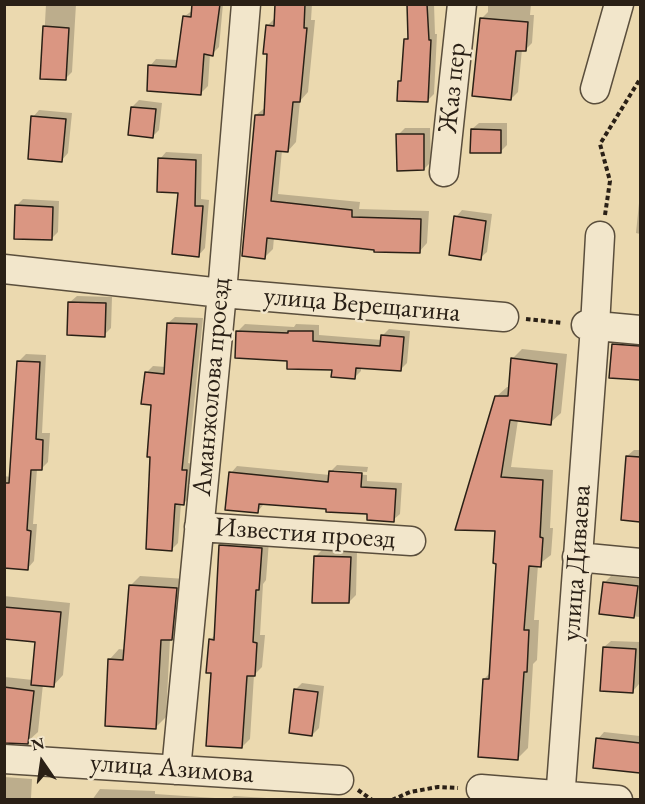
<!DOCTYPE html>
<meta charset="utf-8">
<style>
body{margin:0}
#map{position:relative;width:645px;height:804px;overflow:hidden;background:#ebd9af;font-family:"EB Garamond",serif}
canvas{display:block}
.frame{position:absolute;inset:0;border:6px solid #2a2016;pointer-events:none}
.north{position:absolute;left:12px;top:732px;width:60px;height:60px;-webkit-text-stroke:4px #f2e6cb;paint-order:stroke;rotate:347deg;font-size:16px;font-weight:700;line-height:24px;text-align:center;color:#2a2016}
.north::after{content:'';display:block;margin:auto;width:21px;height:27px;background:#2a2016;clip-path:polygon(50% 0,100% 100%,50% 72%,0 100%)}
</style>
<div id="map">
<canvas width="645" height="804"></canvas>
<div class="frame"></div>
<div class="north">N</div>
</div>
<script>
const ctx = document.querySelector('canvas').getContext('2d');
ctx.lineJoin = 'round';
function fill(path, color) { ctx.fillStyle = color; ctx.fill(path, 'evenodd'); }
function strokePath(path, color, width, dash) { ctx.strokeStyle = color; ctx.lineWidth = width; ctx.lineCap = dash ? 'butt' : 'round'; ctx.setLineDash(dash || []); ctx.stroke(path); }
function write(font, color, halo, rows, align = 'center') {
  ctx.font = font + ' "EB Garamond",serif'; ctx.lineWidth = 5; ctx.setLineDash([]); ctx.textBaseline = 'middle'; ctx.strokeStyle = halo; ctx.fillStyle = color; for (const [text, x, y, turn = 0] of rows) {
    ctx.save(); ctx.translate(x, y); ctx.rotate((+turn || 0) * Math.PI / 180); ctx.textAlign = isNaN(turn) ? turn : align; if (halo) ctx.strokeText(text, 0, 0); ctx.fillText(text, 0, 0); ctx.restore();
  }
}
const shadow = new Path2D(`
 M46,4H76L72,72L65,79L42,78Z
 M193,4H223L219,47L212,54H210L208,86L201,93L150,66L156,59L179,60L185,16L193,10Z
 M277,4H312L311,20H315L308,92L300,101L296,142L288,151L282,150L278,194L360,202L359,209L429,211L427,243L419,252L274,237L273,249L265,257L256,115L266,107L269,53L267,26L276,17Z
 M408,4H434L435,34H437L434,94L427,101L400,81L403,78L406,39L409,36Z
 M488,4H531L530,15H534L532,43L525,50L522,49L518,92L511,99L481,19L488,12Z
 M139,100L162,103L159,130L152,137L132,107Z
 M39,110L72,113L68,153L62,160L33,117Z
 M479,123H507V145L500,152L472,129Z
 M405,128H430L431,162L424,169L398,135Z
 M166,152L202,154L201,199L209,200L205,248L199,255L179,191L160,159Z
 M640,193V234L636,233Z
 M23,199L59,201L58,232L51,239L16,206Z
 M462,210L492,214L487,252L480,258L456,217Z
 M77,296L112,297L111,328L104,335L70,302Z
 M175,317L203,318L188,463L193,464L190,497L183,504L181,503L178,543L171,550L153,404L146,373L153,366L166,367L168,323Z
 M245,324L294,327L296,324L319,325V335L382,340V336L389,329L410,331L407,363L400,370L361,367V371L354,378L334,369L289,359L238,331Z
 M623,335L640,336V379L611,376L614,345Z
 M522,349L567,354L561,413L550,423L518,420L511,467L553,470L550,528H553L551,555L538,565L534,620H539L537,660L533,664L528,748L518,758L484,679L491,672L498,562L496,397L507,387H510L512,359Z
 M26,354L46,355L42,433H50L48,462L41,469H37L33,524H37L34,561L28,568L4,567V476L11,477L19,361Z
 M634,450H640V520L623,519L627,456Z
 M337,465L368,467L367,472L334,470V473L367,475V481L402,483L400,514L393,520L369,513L328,507L264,504L258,511L231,473L237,466L330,475V472Z
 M228,538L269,541L266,580L263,584L260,635H265L262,667L254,675L250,739L242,747L212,672L210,640L216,634L220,546Z
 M322,550L357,551L356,595L349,602L315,557Z
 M140,576L186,579L182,629L170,639L166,717L156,727L109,660L119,649L126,650L130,586Z
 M611,576L640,579V617L601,613L604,583Z
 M4,596L70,603L63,675L53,686L43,684L38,732L27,742L4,743V677L33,680L36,641L4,638Z
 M611,641L640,642L639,684L633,691L604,647Z
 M302,683L324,686L319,728L312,735L295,690Z
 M604,732L640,736V771L595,766L598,739Z
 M4,777L32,779L31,798L4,800Z
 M100,789L155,791V794L230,799L234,796L267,798V800H92Z`);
const building = new Path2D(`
 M192,4H220L213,56L204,54L201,95L147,91L148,65L176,67L183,16L191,17Z
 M275,4H305L304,28H307L300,102H293L288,152L276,151L271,201L352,210V217L421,219L420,253L374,252V250L267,238L265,259L242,256L255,115H264L267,54H263L266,25L274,26Z
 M407,4H427L429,40H431L428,102L397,101L398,81H401L404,39H408Z
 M480,18L528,22L526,51H516L511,100L472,96Z
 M43,26L69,28L66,80L40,79Z
 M131,107L156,109L153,138L128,135Z
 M31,116L66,119L62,162L28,159Z
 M471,129L501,130V153H470Z
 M396,134H424V170L397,171Z
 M158,158L196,160L195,206H203L199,257L172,254L178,193L157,192Z
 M15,205L53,207L52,240L14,239Z
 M454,216L486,221L481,260L449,255Z
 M68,302L106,303L105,337L67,335Z
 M167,323L197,324L182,470H187L184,505L175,504L172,551L146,549L150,457H147L151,405L141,404L145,372L164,374Z
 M236,331L288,333V331H313V341L380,346L381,335L404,337L401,371L356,368L355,379L331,377L332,370L287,369V361L235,358Z
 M612,344L640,346V380L609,378Z
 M511,358L557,364L551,425L510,420L501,477L543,480L540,537L543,538L541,567L529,566L524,630H529L527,672H524L518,760L478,757L483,679H489L496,564L493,563L495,531L455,530L495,396H508Z
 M17,361L40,362L36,439L43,440L42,470H31L27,530L31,531L28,570L4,568V483H9Z
 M626,456L640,457V522L621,520Z
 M329,471L362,473L361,487L396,489L394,522L367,520V514L326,512V509L259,504L258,513L225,510L229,472L328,482Z
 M219,545L262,548L259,590H256L253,642L257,643L255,676H247L242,748L206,746L211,673H206L209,639L214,640Z
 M314,556L351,557L349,603H312Z
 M603,582L638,586L634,618L599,614Z
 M129,585L177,588L172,640H161L156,729L105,726L108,659L123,660Z
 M4,607L61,612L54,687L31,685L35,642L4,639Z
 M603,647L636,649L633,693L600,691Z
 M4,687L34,691L28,744L4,743Z
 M294,689L318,692L312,736L289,733Z
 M596,738L640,743V773L593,768Z`);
const path = new Path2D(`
 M605,215L610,181L600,144L640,79
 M526,319L563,323
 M358,790L372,800
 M392,800L410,792L438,787L458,788`);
const minor = new Path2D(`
 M595,89L619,4
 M444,172L462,4
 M4,269L222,293L504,317
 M586,325L640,330
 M199,527L411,541
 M577,557L640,563
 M4,759L339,780
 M176,770L222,293L246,4
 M481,789L618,800
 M560,800L595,326L600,236`);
const streetNames = [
 ["Жаз пер",453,88,-84],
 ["улица Верещагина",362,305,5],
 ["Аманжолова проезд",212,387,-85],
 ["Известия проезд",305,534,4],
 ["улица Диваева",577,563,-86],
 ["улица Азимова",172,769,4]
];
fill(shadow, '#0003');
fill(building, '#da9682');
strokePath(building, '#2a2016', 1.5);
strokePath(minor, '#5a4e3c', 31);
strokePath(path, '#2a2016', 4, [4.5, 3]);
strokePath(minor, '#f2e6cb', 28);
write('27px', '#2a2016', '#f2e6cb', streetNames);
</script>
